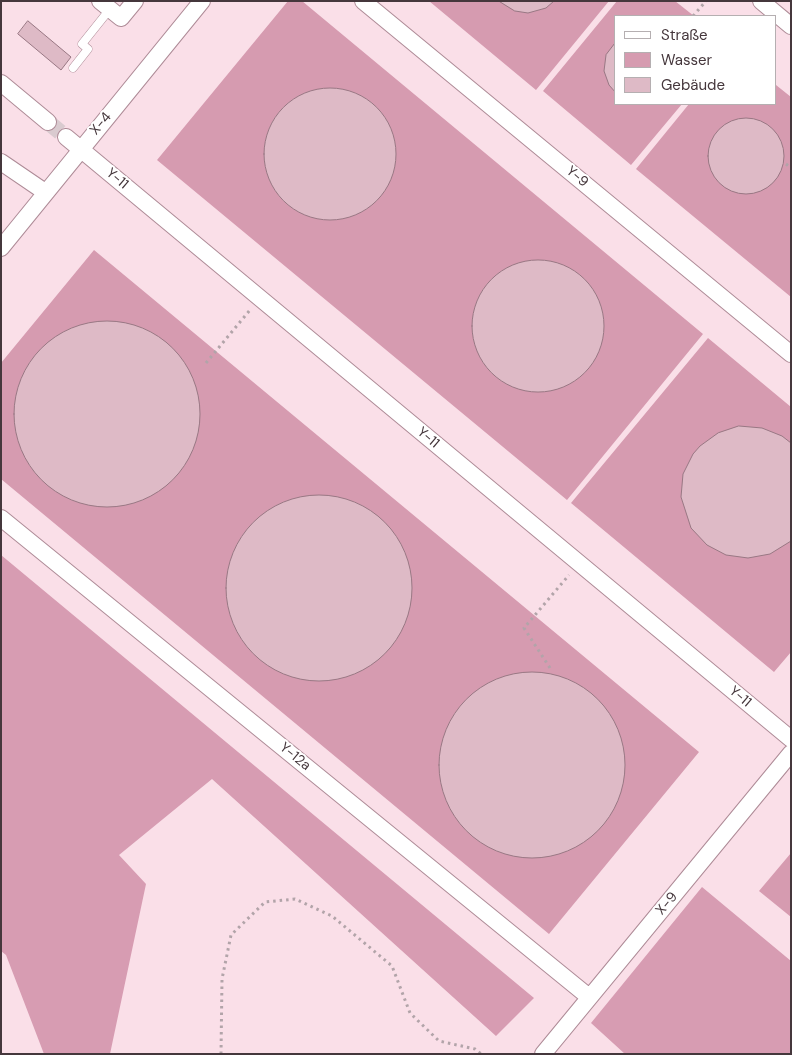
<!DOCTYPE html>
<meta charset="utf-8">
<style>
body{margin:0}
#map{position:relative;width:792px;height:1055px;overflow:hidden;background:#feeff4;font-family:"DM Sans",sans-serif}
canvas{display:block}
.frame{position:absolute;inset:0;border:2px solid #45373c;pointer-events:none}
.legend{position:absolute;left:614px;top:15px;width:162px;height:90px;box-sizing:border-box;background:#fff;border:1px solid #b5afb1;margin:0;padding:6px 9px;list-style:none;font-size:15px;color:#45373c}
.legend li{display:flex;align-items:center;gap:10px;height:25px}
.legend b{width:25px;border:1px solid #b5afb1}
</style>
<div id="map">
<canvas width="792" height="1055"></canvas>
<div class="frame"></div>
<ul class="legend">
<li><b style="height:6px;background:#fff"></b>Straße</li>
<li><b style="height:14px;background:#d69bb0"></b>Wasser</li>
<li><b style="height:14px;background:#debac6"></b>Gebäude</li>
</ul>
</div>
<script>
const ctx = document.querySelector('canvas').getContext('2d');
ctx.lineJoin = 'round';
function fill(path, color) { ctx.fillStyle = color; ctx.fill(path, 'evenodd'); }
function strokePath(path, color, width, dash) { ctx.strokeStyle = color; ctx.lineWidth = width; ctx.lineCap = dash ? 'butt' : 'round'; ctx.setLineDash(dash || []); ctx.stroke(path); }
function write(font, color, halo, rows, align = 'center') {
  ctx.font = font + ' "DM Sans",sans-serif'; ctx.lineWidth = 4; ctx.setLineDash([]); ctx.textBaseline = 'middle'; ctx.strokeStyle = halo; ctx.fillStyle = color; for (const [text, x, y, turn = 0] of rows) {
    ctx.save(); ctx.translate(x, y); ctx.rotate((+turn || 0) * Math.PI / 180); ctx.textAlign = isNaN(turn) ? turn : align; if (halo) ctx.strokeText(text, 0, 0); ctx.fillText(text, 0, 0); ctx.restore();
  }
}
const built = new Path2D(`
 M1,1H791V1054H1ZM616,16H776V104H616Z`);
const forest = new Path2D(`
 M1,555L534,998L496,1036L212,779L119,855L146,884L110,1054H44L6,955L1,951Z
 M702,887L791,961V1054H625L591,1023Z`);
const water = new Path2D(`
 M288,1H302L703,334L567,500L157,160Z
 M429,1H609L536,90Z
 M617,1H675L694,16H616V104H682L631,165L543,91Z
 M776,85L791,97V297L636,169L689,104H776Z
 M94,250L699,752L549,934L1,479V363Z
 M708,338L791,407V652L774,672L571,503Z
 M791,853V917L759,891Z`);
const building = new Path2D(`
 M499,1H554L546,8L528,13L515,11Z
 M28,21L71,57L61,70L18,34Z
 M616,42V93L609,85L604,71L606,55Z
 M264 154a66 66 0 1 1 132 0a66 66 0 1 1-132 0Z
 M708 156a38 38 0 1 1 76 0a38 38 0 1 1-76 0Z
 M472 326a66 66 0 1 1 132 0a66 66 0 1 1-132 0Z
 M14 414a93 93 0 1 1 186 0a93 93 0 1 1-186 0Z
 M739,426L762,428L782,436L791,443V541L770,554L748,558L726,555L707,545L691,528L681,497L683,474L693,454L700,446L718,433Z
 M226 588a93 93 0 1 1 186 0a93 93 0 1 1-186 0Z
 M439 765a93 93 0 1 1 186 0a93 93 0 1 1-186 0Z`);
const minorTunnel = new Path2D(`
 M48,122L66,137`);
const path = new Path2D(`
 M693,16L706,1
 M786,164L791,168
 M206,363L250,310
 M550,668L524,628L569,575
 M221,1054L222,979L231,935L265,902L295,899L332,916L392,966L410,1013L439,1041L475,1049L481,1054`);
const service = new Path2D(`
 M73,68L88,49L82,44L110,9`);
const minor = new Path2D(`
 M100,1L121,18L135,1
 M363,1L791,354
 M761,1L791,26
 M1,83L48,122
 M66,137L791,739
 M1,162L45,192
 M1,248L202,1
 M1,518L589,997
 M543,1054L791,753`);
const streetNames = [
 ["X-4",101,124,-50],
 ["Y-9",577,177,40],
 ["Y-11",117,179,40],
 ["Y-11",428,438,40],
 ["Y-11",740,697,40],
 ["Y-12a",295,757,39],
 ["X-9",667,904,-50]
];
fill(built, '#fadfe8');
fill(forest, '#d79cb2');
fill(water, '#d69bb0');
fill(building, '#debac6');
strokePath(building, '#997884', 1);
strokePath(minorTunnel, '#d9cacf', 16, [16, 8]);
strokePath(service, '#ae8b97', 9);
strokePath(minor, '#ae8b97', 18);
strokePath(path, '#b2a4a9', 3, [2.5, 4]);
strokePath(service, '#fff', 8);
strokePath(minor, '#fff', 16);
write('14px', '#45373c', '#fff', streetNames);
</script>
